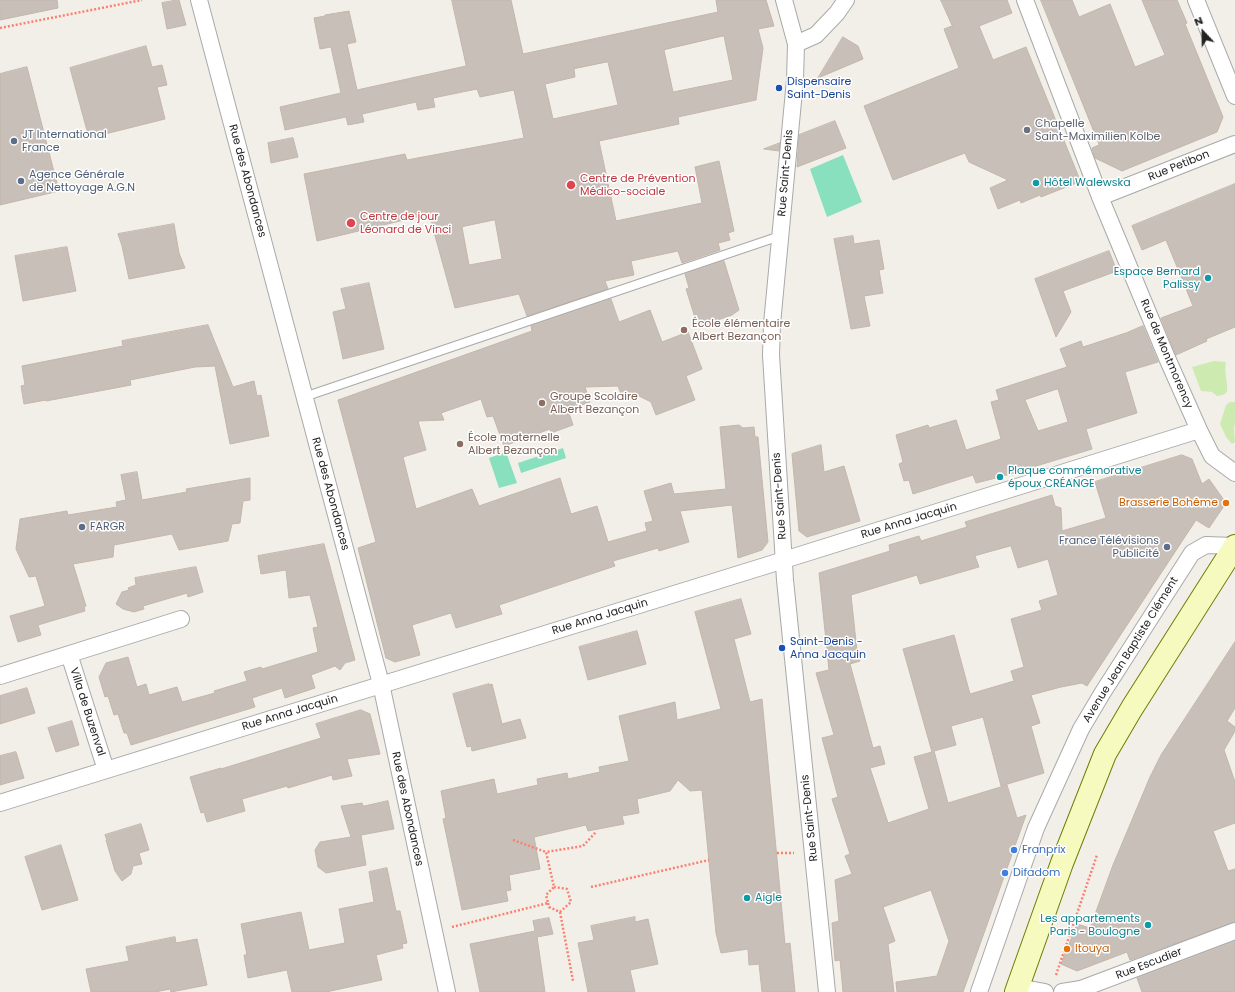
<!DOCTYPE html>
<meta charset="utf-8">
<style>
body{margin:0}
#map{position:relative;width:1235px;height:992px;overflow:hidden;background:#f2efe9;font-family:Poppins,sans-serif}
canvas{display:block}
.north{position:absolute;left:1183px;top:12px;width:40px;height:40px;-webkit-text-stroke:3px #fff;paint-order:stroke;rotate:338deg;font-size:11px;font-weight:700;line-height:16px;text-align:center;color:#222}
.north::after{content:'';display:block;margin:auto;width:14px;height:18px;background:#222;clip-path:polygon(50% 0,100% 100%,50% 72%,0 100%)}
</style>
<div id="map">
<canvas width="1235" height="992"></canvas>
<div class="north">N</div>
</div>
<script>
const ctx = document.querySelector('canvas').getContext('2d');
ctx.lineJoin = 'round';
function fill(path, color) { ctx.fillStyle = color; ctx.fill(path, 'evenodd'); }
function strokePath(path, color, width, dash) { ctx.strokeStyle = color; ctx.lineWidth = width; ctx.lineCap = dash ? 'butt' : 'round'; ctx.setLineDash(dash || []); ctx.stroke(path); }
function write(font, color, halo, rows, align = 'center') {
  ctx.font = font + ' Poppins,sans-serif'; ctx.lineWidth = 3; ctx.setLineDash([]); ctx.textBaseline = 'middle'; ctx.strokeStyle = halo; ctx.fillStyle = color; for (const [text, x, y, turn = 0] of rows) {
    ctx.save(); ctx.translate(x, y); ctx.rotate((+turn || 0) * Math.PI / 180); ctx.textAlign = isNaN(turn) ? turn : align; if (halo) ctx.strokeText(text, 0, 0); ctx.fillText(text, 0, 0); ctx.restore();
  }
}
const grass = new Path2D(`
 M1214,361L1226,362C1224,373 1228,382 1227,392L1223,395L1217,396L1212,392L1201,391L1192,367Z
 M1230,402H1235V423L1234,428L1235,442L1232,444L1226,437L1220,424L1226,405Z`);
const pitch = new Path2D(`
 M843,155L862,202L827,217L810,169Z
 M563,448L566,458L521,473L518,463Z
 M506,452L517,483L499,488L489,458Z`);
const building = new Path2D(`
 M0,0H57L58,8L0,20Z
 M179,0L186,25L167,29L162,3Z
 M452,0H511L523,54L718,12L716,0H766L774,26L758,29L763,48L756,100L678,117L679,124L599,141L616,221L702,203L695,167L719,161L734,231L728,233L730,240L718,243L720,250L682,263L678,251L631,261L634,275L605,281L608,289L527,316L519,294L455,308L429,214L317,241L304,174L405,154L407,160L524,138L514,90L480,97L477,89L433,98L435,107L418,110L416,102L362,114L364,122L348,125L346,117L285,130L280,107L341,93L331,47L320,49L314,18L325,16V15L349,11L356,42L347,44L357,90L466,66ZM724,36L733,80L673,92L664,50ZM608,62L618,105L553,119L545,84L575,77L574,69ZM495,220L502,259L469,265L462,227Z
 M941,0H1007L1012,13L979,26L993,60L1026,47L1080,180L1078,181L1079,182L1041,197L1040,195L1021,203L1020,200L998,209L990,188L1008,180L969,162L965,153L893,180L864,106L959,68L944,29L952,26Z
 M1041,0H1072L1079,17L1110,4L1135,67L1165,55L1142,0H1177L1187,23L1185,24L1223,117L1217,132L1122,171L1095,158L1092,148L1099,145Z
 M843,37L858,46L863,59L818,78Z
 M146,46L152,67L162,65L167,85L157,87L165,119L89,138L70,68Z
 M27,67L59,191L0,205V74Z
 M835,121L846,148L797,167L799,135Z
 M293,138L298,157L271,163L268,143Z
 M780,143L779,151L764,149Z
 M1235,184V327L1206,339L1207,341L1176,355L1161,318L1193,306L1166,240L1142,250L1132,226Z
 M174,224L179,253L185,268L129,279L122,246L118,234Z
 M853,236L854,244L879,240L884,269L879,270L883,293L864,296L870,326L851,329L834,239Z
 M67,247L76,291L23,301L15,256Z
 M1109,251L1117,271L1063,291L1071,312L1056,337L1035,279Z
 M724,261L739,310L732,315L698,327L686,289L689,288L685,274Z
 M369,283L384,349L343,359L333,312L346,309L341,289Z
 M611,299L619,322L650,310L662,342L688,332L702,369L686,376L695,400L656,415L651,402L637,395L623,399L618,386L585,387L590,402L568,410L573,425L551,433L550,429L504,446L493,416L487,417L481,399L441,413L444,420L418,421L426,450L403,457L416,509L472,489L479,506L560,478L571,514L597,506L608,542L647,531L645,523L653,521L644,491L671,483L674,494L726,489L720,427L739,425L743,428L754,427L755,437H758L768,542L762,550L738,558L732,505L680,511L689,542L659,551L658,548L613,561L615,566L499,605L502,614L456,628L451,613L412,625L420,655L395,662L386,658L358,548L376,542L338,400L532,331L531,326Z
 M208,325L233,387L254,381L257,396L261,395L269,436L230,444L215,366L195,367L130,380L131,385L46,401V400L24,404L21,386L25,385L22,366L123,346L122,341Z
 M1143,326L1158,362L1125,372L1137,413L1086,429L1092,449L1000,477L976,483L973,475L913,494L909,480L904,481L899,464L903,462L896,435L928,425L929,428L956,420L966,450L1001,439L991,402L999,400L996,390L1067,367L1060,349L1081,341L1083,347L1126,333ZM1058,389L1068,422L1038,431L1025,400Z
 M821,445L824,472L844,466L860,521L807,537L799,531L792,454Z
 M1182,455L1192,459L1202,484L1209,479L1226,503L1209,528L1196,520L1087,686L1082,683L1061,687L1031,695L1040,723L1031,726L1044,773L1001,786L983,717L951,726L956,745L934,751L948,803L1007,785L1017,818L1026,815L963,992H897L896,982L937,976L949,941L931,890L883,907L895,941L888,944L894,992H843L840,960L835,961L832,923L839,921L835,880L852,874L845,856L850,854L832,799L838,797L822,738L834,735L816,673L829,670L819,573L890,551L889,545L919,536L921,541L967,527L965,522L1052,495L1055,506L1061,508L1062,531L1106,518L1095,482ZM1011,546L1018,568L1048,559L1058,595L1039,601L1042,610L1011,619L1024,667L1011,671L1014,681L970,694L954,635L903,649L932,752L914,757L929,809L888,823L870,768L885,764L880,746L873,748L850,664L860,661L857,651L851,595L917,575L920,584L979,567L975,556Z
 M137,472L142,500L187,492L186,489L250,478V500L243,501L240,523L232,524L228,541L179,550L172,534L114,545L113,557L73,564L86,606L84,607L85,611L38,625L41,635L18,642L10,616L45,606L36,576L29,577L16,549L20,519L67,511L68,515L117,507L116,502L126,500L121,475Z
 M324,544L355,660L345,663L340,670L335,666L311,675L315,688L285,698L282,688L252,698L255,707L131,745L127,733H124L118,714L114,715L108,696L105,697L99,677L106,663L128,657L137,687L146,684L149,695L177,687L182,702L215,693L214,691L247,681L244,672L261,667L262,669L318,652L313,628L318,627L310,595L289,598L286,570L261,574L258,556Z
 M196,567L203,592L188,597L187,593L143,606L144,609L134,612L123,609L116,604L122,592L129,590L128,588L136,585L135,578Z
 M741,599L751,634L734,639L750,702L762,699L785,944L790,943L795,992H762L759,964L749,965L748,949L721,953L716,933L702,790L690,791L678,780L670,791L637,799L639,813L622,816L624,824L588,831L586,825L534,837L540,869L509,875L511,890L506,891L508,901L462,910L443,819L446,818L441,791L494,779L497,794L538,785L537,779L567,773L568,779L600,772L599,767L629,761L619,716L675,702L677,720L721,709L695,612Z
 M637,631L646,664L588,680L579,647Z
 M1235,642V708L1227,721L1235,727V731L1224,750L1235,782V823L1213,831L1228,871L1235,869V922L1130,960L1127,952L1077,971L1061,964L1077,924L1090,928L1113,865L1150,777L1161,755Z
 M489,684V685L492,684L502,724L520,719L526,738L472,751L471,746L467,747L453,694Z
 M27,688L35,713L0,724V696Z
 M361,710L370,714L380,754L347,759L352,776L333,780L332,775L288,788L287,786L242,799L245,811L207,822L204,812L201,813L190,777L221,768V769L321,738L316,724Z
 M72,721L79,745L56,752L48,728Z
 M16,752L24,778L0,785V756Z
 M388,801L394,829L361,835L366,865L326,873L318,867L315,850L320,842L351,837L341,806L362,803L363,806Z
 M141,824L149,850L139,853L142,864L133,866L131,874L122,881L115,871L106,840H107L105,835Z
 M61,845L78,900L42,910L25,857Z
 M387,868L396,911H400L407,943L402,944L403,948L376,955L382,980L326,992H292L287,970L248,978L244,955H247L241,924L301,912L309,950L345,943L339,909L374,902L369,872Z
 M635,917V922L648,919L658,964L630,970L635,992H588L578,943L594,940L591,926Z
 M549,918L553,934L537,937L545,992H480L470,944L535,931L533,921Z
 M175,937L176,943L197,939L207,985L171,992L170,989L155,992H91L86,969L129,961L126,947Z
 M1235,941V992H1142L1137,978Z`);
const path = new Path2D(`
 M0,28L142,0
 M513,840L546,852
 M777,853H794
 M591,887L709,860
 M548,903L549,907L560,912L571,902L567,889L554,887
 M560,912L573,981
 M452,927L548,903L546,895L554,887L546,852L583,846L596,832
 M1056,975L1097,855`);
const service = new Path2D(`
 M304,397L780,236`);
const minor = new Path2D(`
 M199,0L381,684L447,992
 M784,0L796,44L795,80L772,324L771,355L785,580L827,992
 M1025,0L1100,197L1167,358L1199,430L1212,456L1235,473
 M1196,0L1235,96
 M796,44L816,35L837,13L846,0
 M1100,197L1235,144
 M69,654L106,770
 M0,676L181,619
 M0,803L768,565L1199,430
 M1018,987L1045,992
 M979,992L1036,828L1081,729L1103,692L1192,553L1206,545L1235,546
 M1062,992L1081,989L1235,931`);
const secondary = new Path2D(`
 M1016,992L1062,863L1105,754L1132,708L1235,546`);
const markers = [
 [779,88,4,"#1a4fb4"],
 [1027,130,4,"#6b7280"],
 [14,141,4,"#5c6f8a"],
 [21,181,4,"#5c6f8a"],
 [1036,183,4,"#0f9aa8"],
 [571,185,5,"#e0444e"],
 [351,223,5,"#e0444e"],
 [1208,278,4,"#0f9aa8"],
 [684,330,4,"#8d6e63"],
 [542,403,4,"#8d6e63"],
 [460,444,4,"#8d6e63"],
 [1000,477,4,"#0f9aa8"],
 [1226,503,4,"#e8710a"],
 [82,527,4,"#5c6f8a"],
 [1167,547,4,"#5c6f8a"],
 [782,648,4,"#1a4fb4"],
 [1014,850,4,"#3f7fe0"],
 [1005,873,4,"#3f7fe0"],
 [747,898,4,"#0f9aa8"],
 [1148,925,4,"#0f9aa8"],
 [1067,949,4,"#e8710a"]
];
const transitNames = [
 ["Dispensaire",787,82],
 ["Saint-Denis",787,95],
 ["Saint-Denis -",790,642],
 ["Anna Jacquin",790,655]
];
const worshipNames = [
 ["Chapelle",1035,124],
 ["Saint-Maximilien Kolbe",1035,137]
];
const serviceNames = [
 ["JT International",22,135],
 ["France",22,148],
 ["Agence Générale",29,175],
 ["de Nettoyage A.G.N",29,188],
 ["FARGR",90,527],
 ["France Télévisions",1159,541,"right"],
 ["Publicité",1159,554,"right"]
];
const streetNames = [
 ["Rue Petibon",1179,166,-22],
 ["Rue Saint-Denis",786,173,-85],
 ["Rue des Abondances",247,181,75],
 ["Rue de Montmorency",1166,354,67],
 ["Rue des Abondances",330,494,75],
 ["Rue Saint-Denis",780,496,-94],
 ["Rue Anna Jacquin",909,521,-17],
 ["Rue Anna Jacquin",600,617,-17],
 ["Avenue Jean Baptiste Clément",1131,650,-58],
 ["Villa de Buzenval",87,712,72],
 ["Rue Anna Jacquin",290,713,-17],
 ["Rue des Abondances",407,809,78],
 ["Rue Saint-Denis",810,818,-96],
 ["Rue Escudier",1149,964,-21]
];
const healthNames = [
 ["Centre de Prévention",580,179],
 ["Médico-sociale",580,192],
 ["Centre de jour",360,217],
 ["Léonard de Vinci",360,230]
];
const cultureNames = [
 ["Hôtel Walewska",1044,183],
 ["Espace Bernard",1200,272,"right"],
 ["Palissy",1200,285,"right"],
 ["Plaque commémorative",1008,471],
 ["époux CRÉANGE",1008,484],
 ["Aigle",755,898],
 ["Les appartements",1140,919,"right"],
 ["Paris - Boulogne",1140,932,"right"]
];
const educationNames = [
 ["École élémentaire",692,324],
 ["Albert Bezançon",692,337],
 ["Groupe Scolaire",550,397],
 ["Albert Bezançon",550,410],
 ["École maternelle",468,438],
 ["Albert Bezançon",468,451]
];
const foodNames = [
 ["Brasserie Bohême",1218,503],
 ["Itouya",1075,949,"left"]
];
const shopNames = [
 ["Franprix",1022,850],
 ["Difadom",1013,873]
];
fill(grass, '#cdebb0');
fill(pitch, '#88e0be');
fill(building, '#c7bfb8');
strokePath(building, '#c4b6ab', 1);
strokePath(service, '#a9a9a9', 10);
strokePath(minor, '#a9a9a9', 18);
strokePath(secondary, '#707d05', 24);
strokePath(path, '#fa8072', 2.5, [2, 2]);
strokePath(service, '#fff', 8);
strokePath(minor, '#fff', 16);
strokePath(secondary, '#f7fabf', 22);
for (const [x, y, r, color] of markers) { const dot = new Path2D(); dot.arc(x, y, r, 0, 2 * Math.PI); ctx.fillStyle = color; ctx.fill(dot); strokePath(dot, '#fff', 1.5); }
write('11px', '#164399', '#fff', transitNames, 'left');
write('11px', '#5b616d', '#fff', worshipNames, 'left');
write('11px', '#4e5e75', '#fff', serviceNames, 'left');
write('11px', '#222', '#fff', streetNames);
write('11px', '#be3a42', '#fff', healthNames, 'left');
write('11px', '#0d838f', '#fff', cultureNames, 'left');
write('11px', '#785e54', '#fff', educationNames, 'left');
write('11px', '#c56008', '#fff', foodNames, 'right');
write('11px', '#366cbe', '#fff', shopNames, 'left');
</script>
